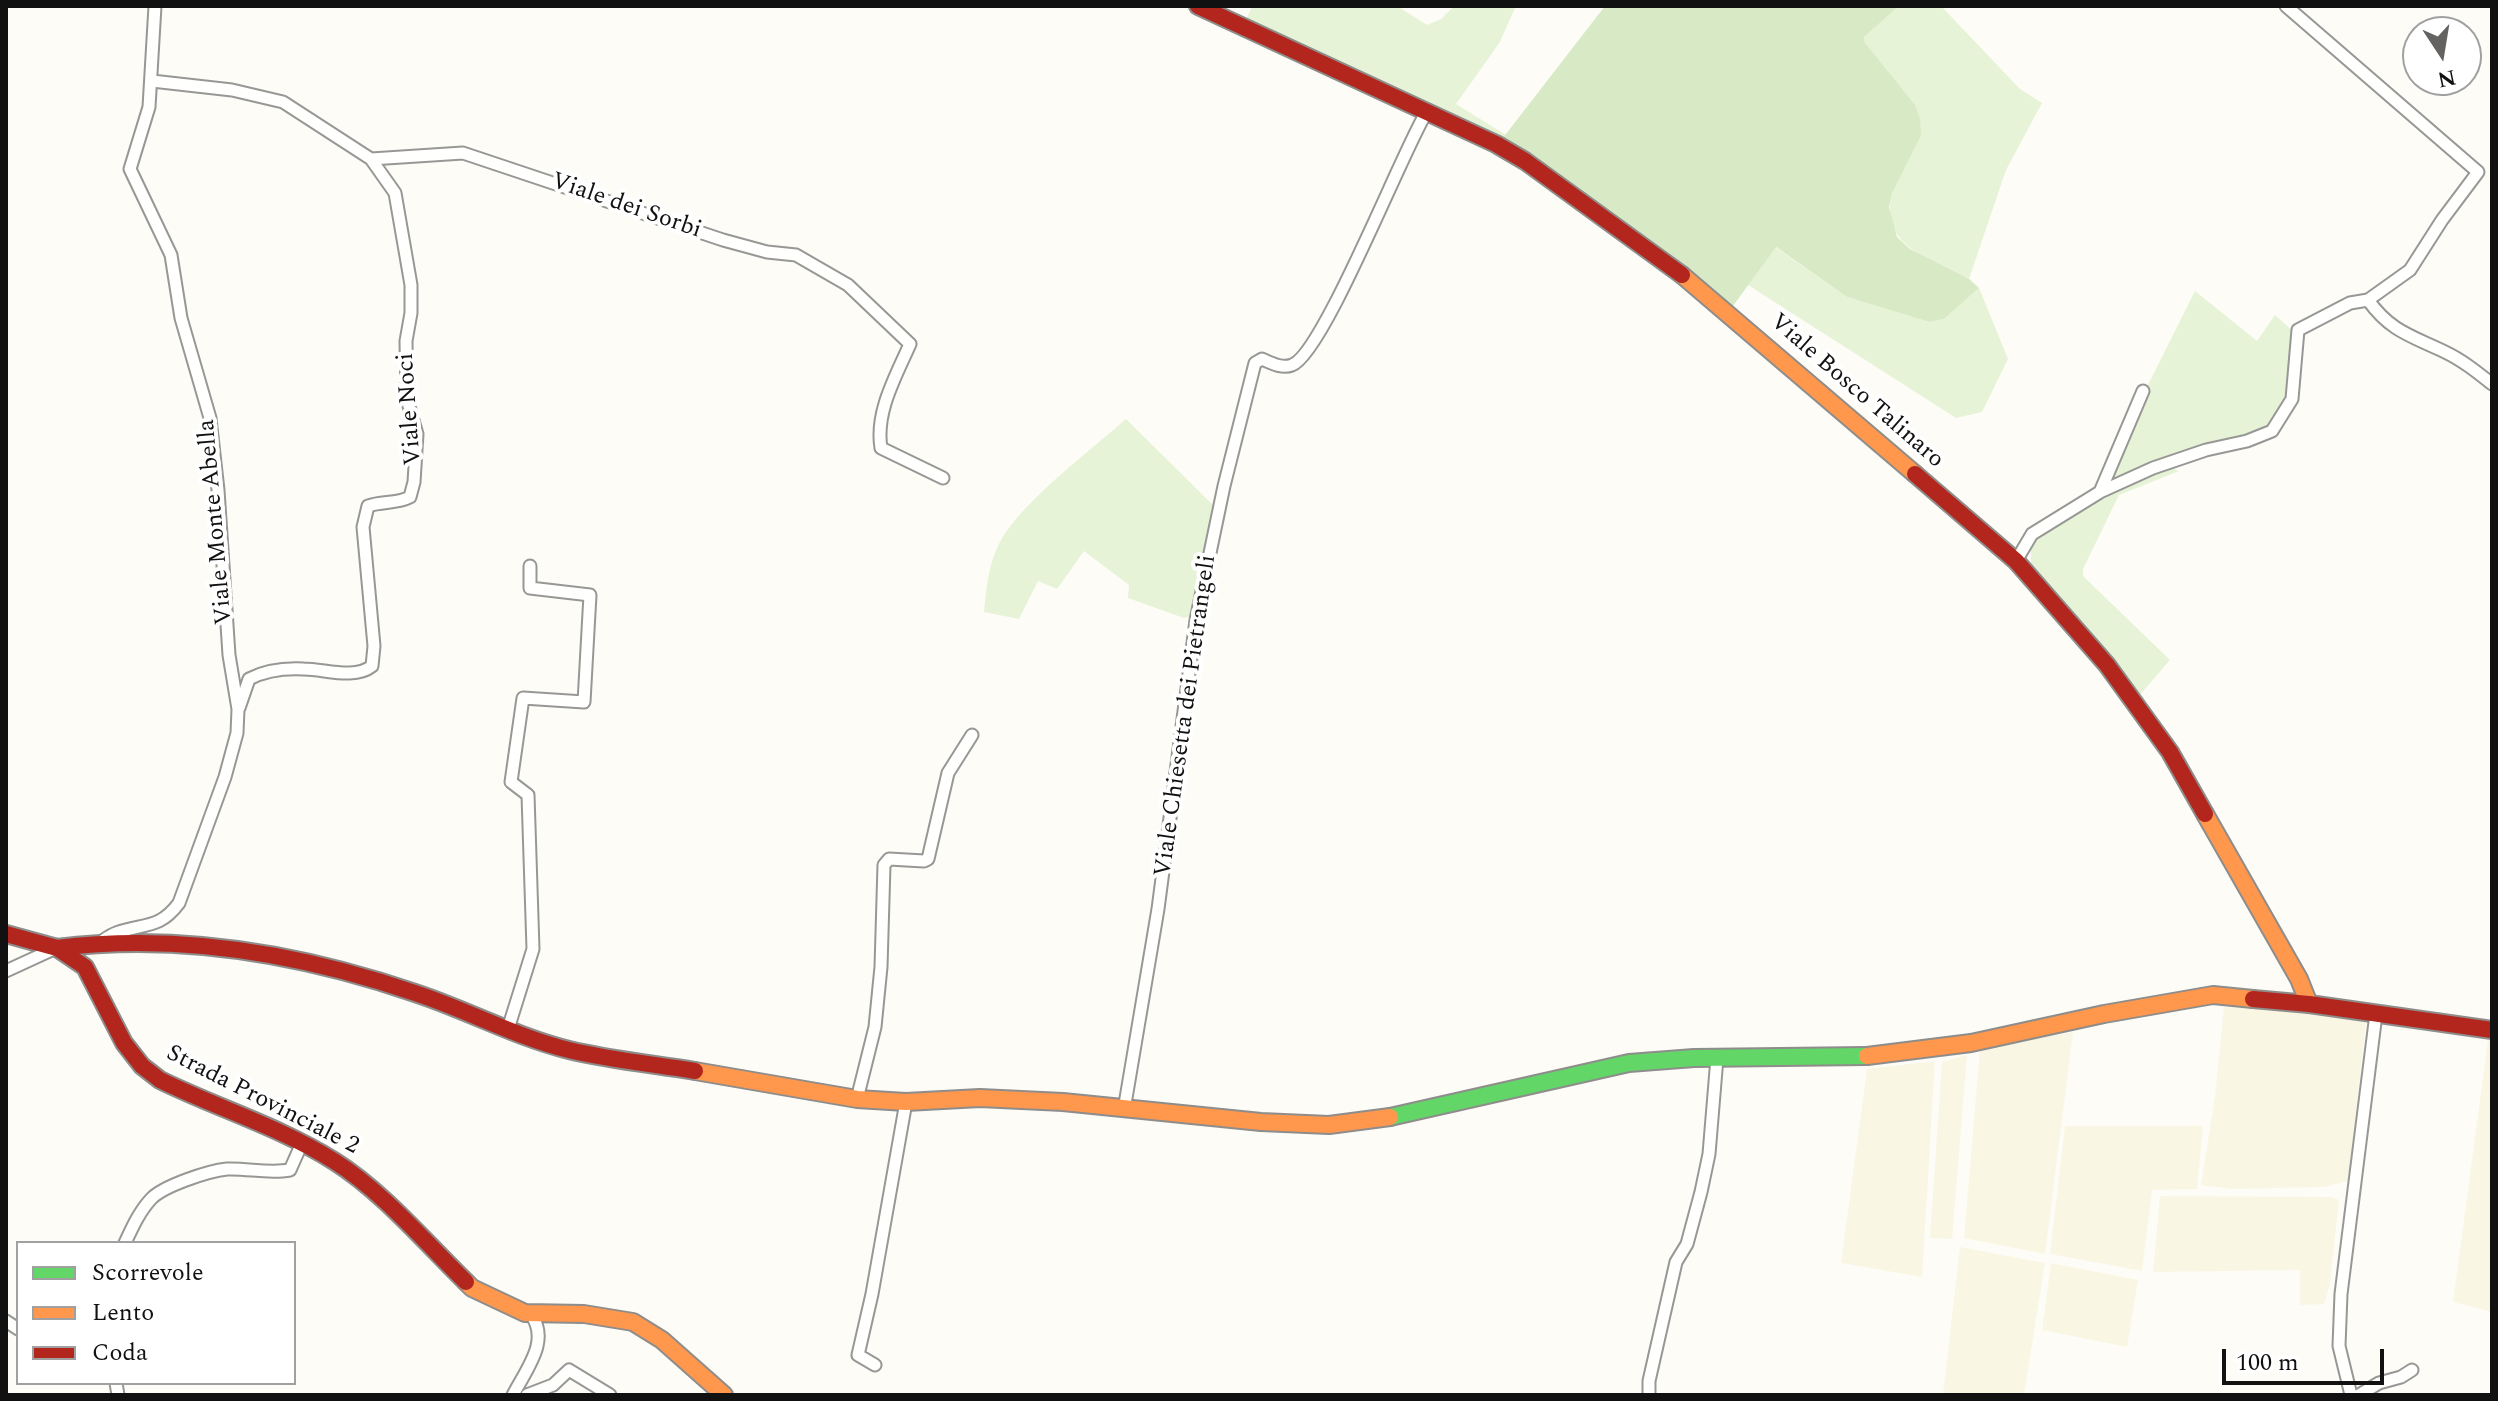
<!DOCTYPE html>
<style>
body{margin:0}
#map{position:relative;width:2498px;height:1401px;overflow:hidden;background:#fdfcf7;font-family:Spectral,serif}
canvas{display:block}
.frame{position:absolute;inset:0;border:8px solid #111;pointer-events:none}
.legend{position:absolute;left:16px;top:1241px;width:280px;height:144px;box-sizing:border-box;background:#fff;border:2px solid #a0a0a0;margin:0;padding:10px 14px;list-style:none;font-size:24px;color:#111}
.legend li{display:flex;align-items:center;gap:16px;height:40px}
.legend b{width:40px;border:2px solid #a0a0a0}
.north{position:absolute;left:2402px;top:16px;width:80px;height:80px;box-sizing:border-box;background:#fff;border:2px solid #a0a0a0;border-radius:50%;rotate:168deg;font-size:22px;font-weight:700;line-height:32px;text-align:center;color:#111}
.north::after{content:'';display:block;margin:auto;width:28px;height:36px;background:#646362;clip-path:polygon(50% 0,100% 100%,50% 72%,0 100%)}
.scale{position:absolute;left:2222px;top:1349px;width:162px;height:36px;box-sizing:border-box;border:4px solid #111;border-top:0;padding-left:10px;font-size:24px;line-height:28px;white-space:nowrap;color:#111;-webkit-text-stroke:6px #fff;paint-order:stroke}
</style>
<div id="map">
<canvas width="2498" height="1401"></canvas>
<div class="frame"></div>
<ul class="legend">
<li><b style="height:10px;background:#63d668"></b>Scorrevole</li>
<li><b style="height:10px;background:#ff974d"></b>Lento</li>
<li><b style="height:10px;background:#b3261e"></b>Coda</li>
</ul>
<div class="north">N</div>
<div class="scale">100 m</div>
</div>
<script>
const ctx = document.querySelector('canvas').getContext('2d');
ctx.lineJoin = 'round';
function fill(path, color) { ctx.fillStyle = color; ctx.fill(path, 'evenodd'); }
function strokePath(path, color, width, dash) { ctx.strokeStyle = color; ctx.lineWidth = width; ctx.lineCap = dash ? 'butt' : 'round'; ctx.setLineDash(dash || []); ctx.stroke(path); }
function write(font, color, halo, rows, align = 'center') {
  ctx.font = font + ' Spectral,serif'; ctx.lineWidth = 8; ctx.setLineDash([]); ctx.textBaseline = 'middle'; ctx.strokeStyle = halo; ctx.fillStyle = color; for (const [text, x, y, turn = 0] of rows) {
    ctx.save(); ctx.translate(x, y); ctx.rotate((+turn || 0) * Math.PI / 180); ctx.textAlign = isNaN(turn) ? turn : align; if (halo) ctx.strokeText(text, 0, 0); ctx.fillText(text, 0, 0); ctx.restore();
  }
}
const farmland = new Path2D(`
 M2224,1007L2265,1008L2366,1022L2348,1181L2324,1187L2233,1189L2201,1185L2215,1096Z
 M2073,1032L2045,1254L1964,1238L1980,1049Z
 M2488,1040H2492V1312L2453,1302Z
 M1967,1055L1952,1239L1930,1238L1942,1062Z
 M1935,1061L1922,1277L1841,1263L1867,1069Z
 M2065,1126H2203L2197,1189L2152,1190L2142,1271L2050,1254Z
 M2160,1196L2332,1197L2339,1200L2330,1285L2324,1304L2300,1305V1270L2153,1272Z
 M1960,1247L2045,1263L2024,1395H1943Z
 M2051,1263L2138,1280L2127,1347L2042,1330Z`);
const green = new Path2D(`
 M1252,6H1397L1427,25L1441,19L1454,6H1519L1515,8L1500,42L1456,104L1506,135L1499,143L1246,20Z
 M1899,6H1941L2020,89L2042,103L2006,170L1969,279C1932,260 1878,246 1892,193L1864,37Z
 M1775,247L1847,297L1929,322L1944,319L1979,288L2008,359L1982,412L1956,418L1748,285Z
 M2195,291L2257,341L2275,315L2295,333L2287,399L2277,419L2256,432L2177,455L2108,484L2146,389Z
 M1126,419L1216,508L1191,616L1184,618L1128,598L1129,585L1084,551L1057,589L1038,581L1019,619L984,612C986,588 989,561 1001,540C1023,501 1091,450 1126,419Z
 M2168,467L2179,471L2119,495L2083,569V576L2170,660L2138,697L2031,568V544L2045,527Z`);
const forest = new Path2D(`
 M1605,6H1899L1864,37L1865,43L1915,105L1920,119L1921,135L1892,193L1889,207L1897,237L1910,249L1969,279L1979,288L1944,319L1929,322L1847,297L1776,247L1730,310L1499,143Z`);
const street = new Path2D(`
 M152,81L232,90L283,102L371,159L463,153L723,240L767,252L796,255L848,285L910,344C896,376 875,412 881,448L943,478
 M2368,300C2391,332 2412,336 2445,352C2462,360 2477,372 2492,384
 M2100,492L2143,391
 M2016,561L2032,534L2100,492L2153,468L2206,450L2247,441L2272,431L2292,399L2298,330L2350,303L2368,300L2410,270L2442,220L2478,172L2286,6
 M239,708L249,679C266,670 285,668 304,669C325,669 354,680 372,666L374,646L363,527L368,506C382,501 397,504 410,497L414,482L417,434L407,399L406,341L411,313V285L395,193L371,159
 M99,943C104,940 110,935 116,933C143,923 159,930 179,903L225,777L237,733L238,709L229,655L218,490L210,418L181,318L171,255L130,169L149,107L155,6
 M6,971L56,948
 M508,1029L533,949L528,795L511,782L523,698L584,702L590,595L530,588V566
 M857,1099L875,1027L881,967L884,865L889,859L924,861L928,859L948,773L972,735
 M1124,1110L1158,909L1196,620L1224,486L1255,363L1262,359C1271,363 1282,369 1292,365C1323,354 1402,152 1426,113
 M125,1243C132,1228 139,1212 151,1199C163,1186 208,1171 227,1169C248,1168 268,1174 290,1170L302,1143
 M6,1321L18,1329
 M875,1365L858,1355L872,1294L906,1102
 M116,1383L118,1395
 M513,1395C527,1368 551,1340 530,1313
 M527,1395L553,1385L569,1370L610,1395
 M1649,1395V1381L1676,1262L1687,1244L1701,1192L1709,1154L1717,1058
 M2351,1395L2339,1346L2341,1294L2376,1014
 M2359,1395L2379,1383L2401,1377L2412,1370`);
const fast = new Path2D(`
 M1390,1117L1629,1063L1694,1058L1867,1056`);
const slow = new Path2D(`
 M1682,275L1915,474
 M2205,814L2299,979L2309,1004
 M1867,1056L1971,1043L2104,1014L2213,995L2253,999
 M695,1071L857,1099L906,1102L980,1098L1063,1102L1261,1122L1329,1125L1390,1117
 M466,1282L472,1288L525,1313L584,1314L633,1322L662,1340L724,1395`);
const jam = new Path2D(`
 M1198,6L1496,144L1525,161L1682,275
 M1915,474L2016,561L2107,665L2170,752L2205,814
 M6,934L57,948L85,967L124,1043L142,1066L160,1080C217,1108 280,1127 334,1161C382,1191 425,1242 466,1282
 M57,948C177,933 301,954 415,993C467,1010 516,1037 569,1050C610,1060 653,1064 695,1071
 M2253,999L2309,1004L2492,1030`);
const streetNames = [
 ["Viale dei Sorbi",626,207,19],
 ["Viale Bosco Talinaro",1856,392,41],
 ["Viale Noci",411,409,-94],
 ["Viale Monte Abella",217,522,-95],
 ["Viale Chiesetta dei Pietrangeli",1187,716,-82],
 ["Strada Provinciale 2",262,1101,27]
];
fill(farmland, '#f9f7e4');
fill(green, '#e7f3d7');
fill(forest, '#d8eac5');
strokePath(street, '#979795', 15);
strokePath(fast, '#8e8d8b', 20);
strokePath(slow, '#8e8d8b', 20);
strokePath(jam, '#8e8d8b', 20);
strokePath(street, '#fffffe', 11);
strokePath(fast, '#63d668', 16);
strokePath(slow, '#ff974d', 16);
strokePath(jam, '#b3261e', 16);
write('24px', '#111', '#fff', streetNames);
</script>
